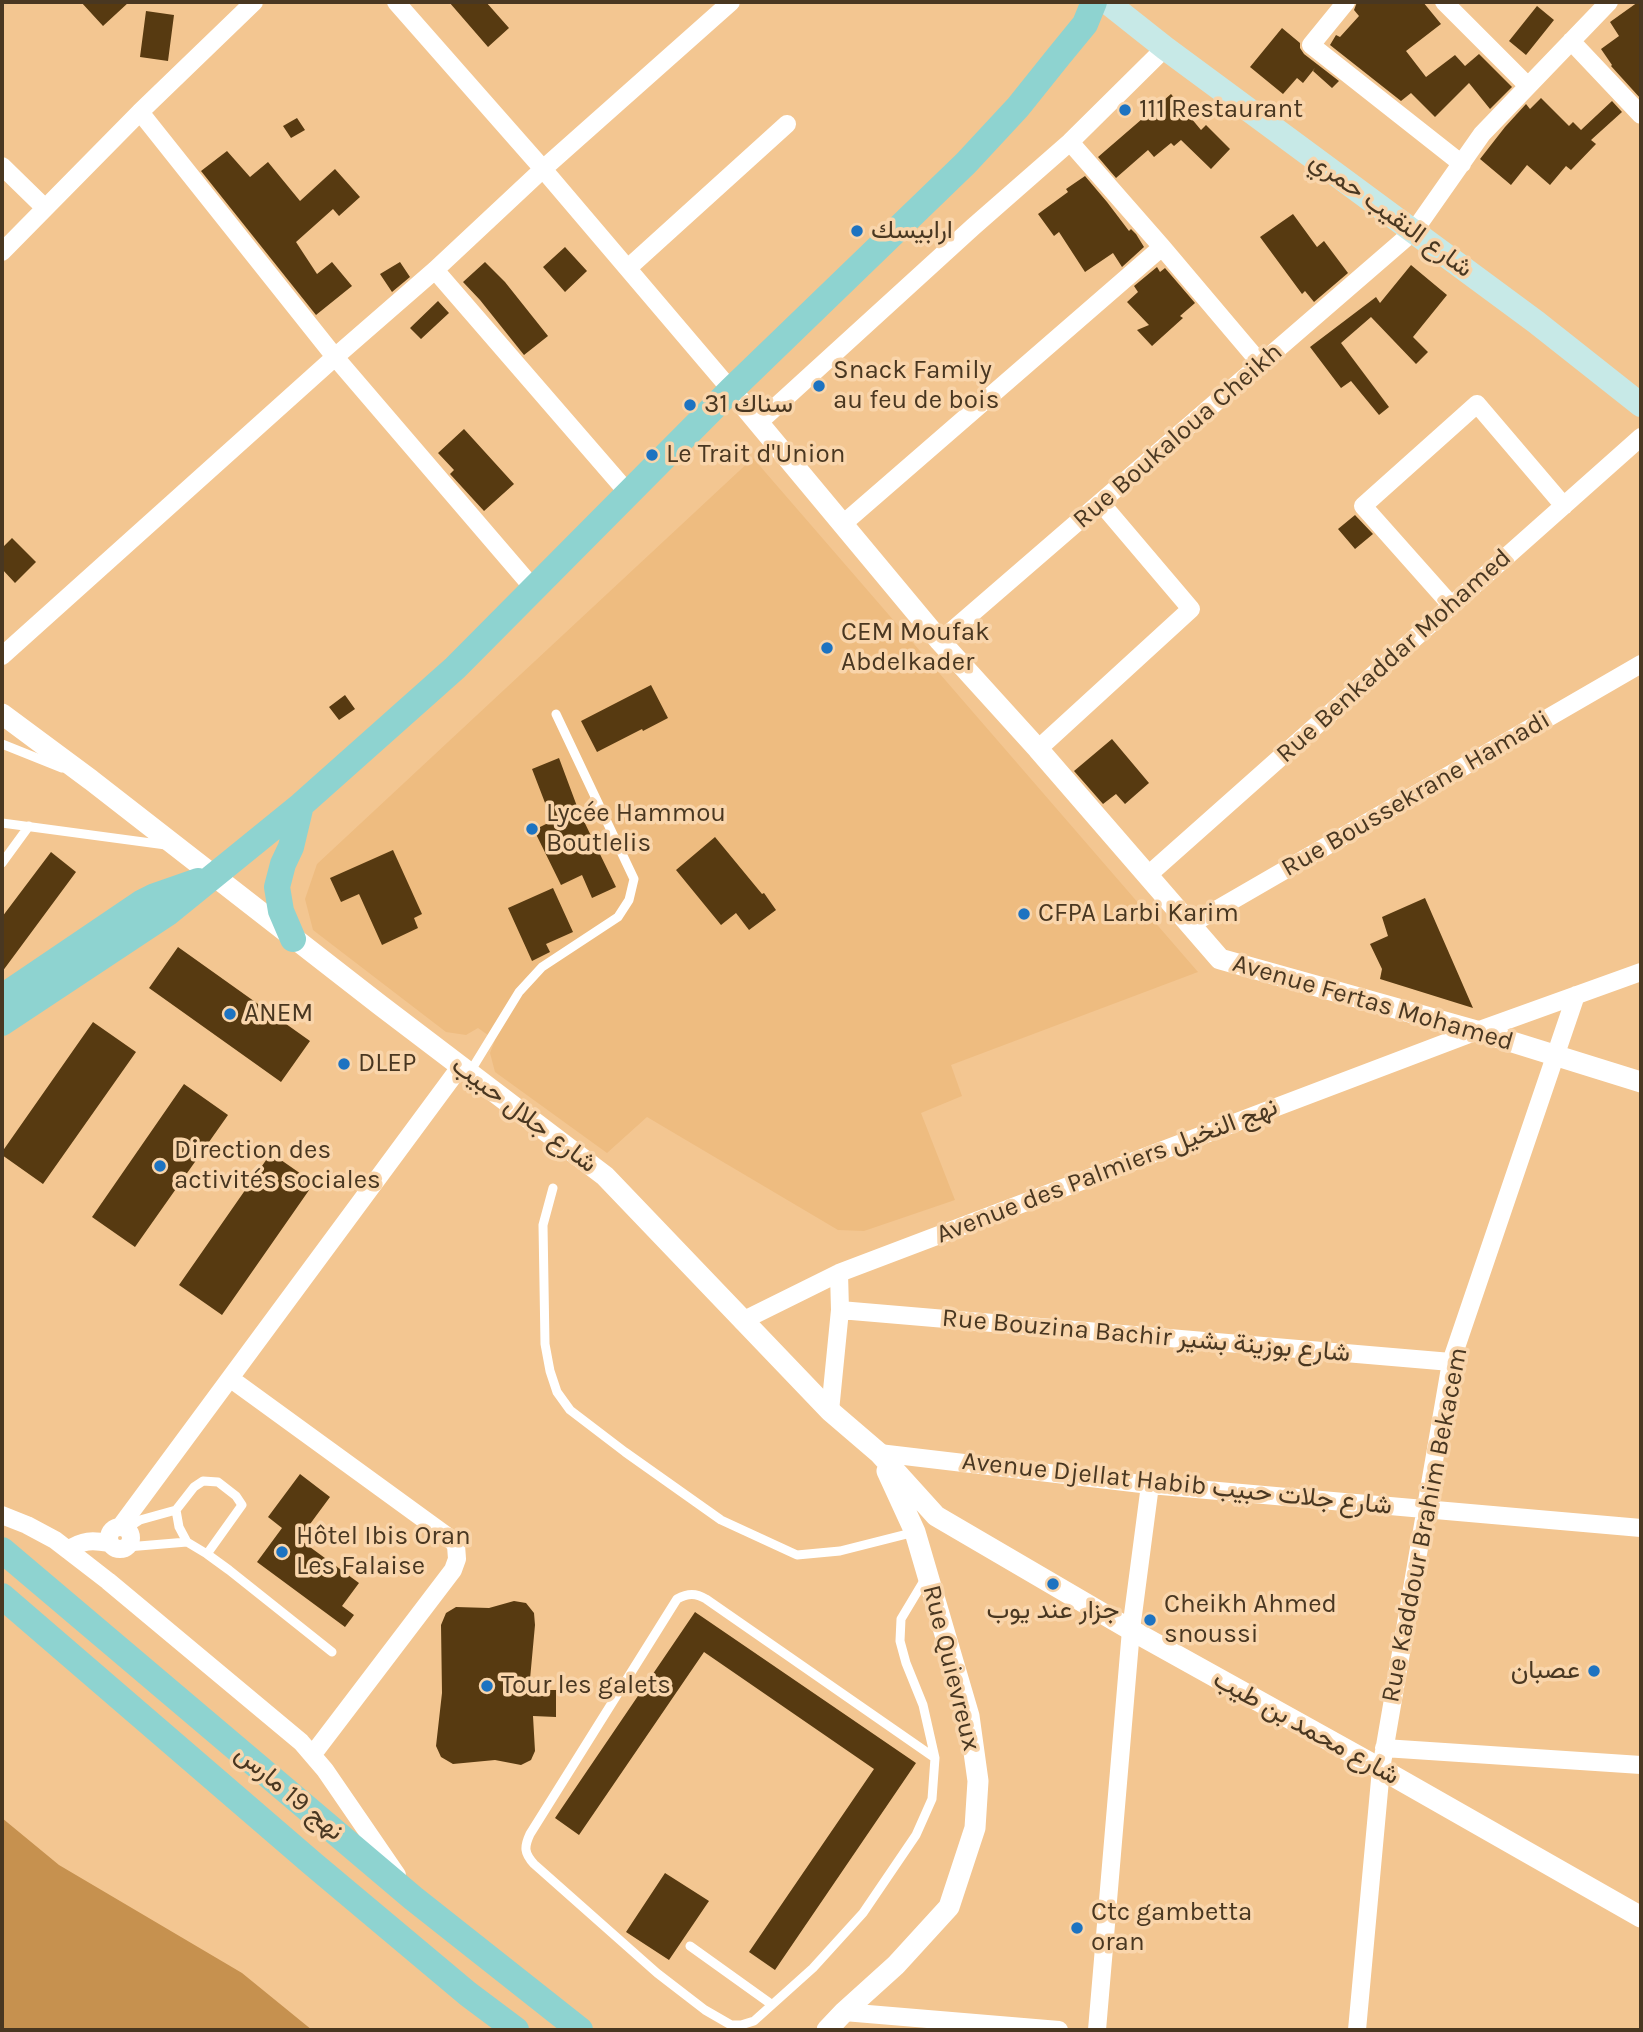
<!DOCTYPE html>
<meta charset="utf-8">
<style>
body{margin:0}
#map{position:relative;width:1643px;height:2032px;overflow:hidden;background:#f3c691;font-family:Karla,sans-serif}
canvas{display:block}
.frame{position:absolute;inset:0;border:4px solid #493721;pointer-events:none}
</style>
<div id="map">
<canvas width="1643" height="2032"></canvas>
<div class="frame"></div>
</div>
<script>
const ctx = document.querySelector('canvas').getContext('2d');
ctx.lineJoin = 'round';
function fill(path, color) { ctx.fillStyle = color; ctx.fill(path, 'evenodd'); }
function strokePath(path, color, width, dash) { ctx.strokeStyle = color; ctx.lineWidth = width; ctx.lineCap = dash ? 'butt' : 'round'; ctx.setLineDash(dash || []); ctx.stroke(path); }
function write(font, color, halo, rows, align = 'center') {
  ctx.font = font + ' Karla,Vazirmatn,sans-serif'; ctx.lineWidth = 7; ctx.setLineDash([]); ctx.textBaseline = 'middle'; ctx.strokeStyle = halo; ctx.fillStyle = color; for (const [text, x, y, turn = 0] of rows) {
    ctx.save(); ctx.translate(x, y); ctx.rotate((+turn || 0) * Math.PI / 180); ctx.textAlign = isNaN(turn) ? turn : align; if (halo) ctx.strokeText(text, 0, 0); ctx.fillText(text, 0, 0); ctx.restore();
  }
}
const built = new Path2D(`
 M753,458L1198,972L951,1065L962,1096L921,1113L955,1200L864,1231L838,1230L647,1117L607,1153L495,1072L490,1053L495,1040L478,1028L466,1035L446,1032L313,930L305,899L317,864Z`);
const green = new Path2D(`
 M2,1818L59,1865L242,1973L312,2030H2Z`);
const building = new Path2D(`
 M81,2H129L103,26Z
 M449,2H486L509,28L488,47Z
 M1357,2H1423L1441,24L1406,51L1426,77L1455,55L1465,66L1479,54L1512,87L1490,109L1469,83L1435,117L1411,93L1401,101L1330,45L1336,35L1340,37L1359,16L1354,10Z
 M1638,2H1641V99L1611,66L1612,65L1601,49L1619,36L1610,22Z
 M1537,6L1554,20L1526,55L1509,41Z
 M146,11L174,15L168,61L140,57Z
 M1282,28L1300,43V48L1304,54L1339,81L1332,88L1313,71L1315,68L1303,83L1297,78L1283,94L1250,67Z
 M1171,94L1201,130L1206,125L1230,149L1211,169L1181,140L1174,146L1171,143L1154,157L1148,150L1116,178L1098,157Z
 M1541,98L1569,126L1573,122L1581,130L1612,101L1622,112L1591,140L1596,144L1571,170L1566,166L1550,185L1527,165L1511,185L1480,159L1505,127L1526,104L1530,109Z
 M297,118L305,130L291,138L283,126Z
 M227,151L250,177L268,162L300,201L335,169L360,197L339,216L333,209L296,242L317,274L332,262L352,286L316,315L201,171Z
 M1085,176L1107,202L1129,231L1131,229L1136,234L1144,247L1122,267L1113,253L1085,272L1059,232L1054,236L1038,214L1068,192L1066,189Z
 M1293,214L1317,247L1324,241L1348,273L1314,302L1305,291L1302,294L1260,237Z
 M565,247L587,271L565,292L543,267Z
 M400,262L410,277L392,292L380,274Z
 M485,262L505,282L548,336L524,355L480,300L463,282Z
 M1411,265L1447,295L1413,337L1428,352L1416,364L1371,317L1341,343L1389,407L1379,415L1351,381L1341,388L1310,347L1376,297L1380,303Z
 M1157,267L1160,272L1165,268L1195,303L1180,316L1183,318L1152,346L1137,330L1149,325L1127,302L1138,292L1134,286Z
 M438,301L449,313L421,339L410,328Z
 M464,429L514,484L484,511L450,474L454,470L438,453Z
 M1355,515L1373,534L1355,549L1338,529Z
 M12,538L36,562L15,583L2,569V548Z
 M651,685L668,718L643,731L642,729L597,752L581,721Z
 M345,695L355,709L339,720L329,707Z
 M1112,739L1149,783L1125,804L1116,794L1103,804L1074,771Z
 M559,758L578,809L616,887L592,898L582,875L561,885L534,830L552,821L532,769Z
 M715,837L762,894L764,893L776,910L749,930L736,913L721,925L676,870Z
 M393,850L422,914L414,918L418,928L382,945L359,894L341,902L330,878Z
 M51,852L76,872L2,972V917Z
 M553,888L573,932L546,944L550,952L532,961L508,908Z
 M1425,898L1473,1008L1380,979L1382,969L1370,944L1388,936L1382,917Z
 M178,947L310,1041L281,1082L149,988Z
 M93,1022L136,1052L43,1184L2,1155V1152Z
 M184,1084L228,1115L135,1247L92,1217Z
 M271,1153L314,1183L222,1315L179,1285Z
 M300,1474L330,1497L299,1539L359,1583L342,1606L354,1615L345,1627L257,1562L282,1528L268,1517Z
 M514,1601L526,1603L534,1613L535,1625L529,1690H556V1717L533,1716L535,1751L531,1760L521,1765L495,1760L453,1764L441,1757L436,1746L442,1693L441,1625L446,1613L456,1607L489,1608Z
 M695,1612L916,1763L775,1970L749,1952L874,1769L704,1652L579,1835L555,1818Z
 M665,1873L709,1901L669,1960L626,1932Z`);
const service = new Path2D(`
 M2,744L62,768
 M2,823L166,845
 M2,863L29,826
 M470,1072L519,992L542,967L618,917L629,900L634,879L556,714
 M553,1188L543,1225L545,1344L550,1371L557,1392L570,1410L625,1452L721,1520L797,1555L840,1551L915,1532
 M176,1510L179,1527L187,1542
 M126,1529L140,1520L176,1510L194,1487L203,1481L218,1482L236,1496L242,1505L207,1554
 M127,1547L187,1542L207,1554L229,1570L332,1652
 M925,1579L901,1619L900,1641L906,1663L923,1705L935,1758L932,1799L916,1835L863,1913L813,1968L754,2021L741,2025H731L705,2010L657,1973L534,1864C524,1853 524,1847 530,1834L677,1599C688,1593 696,1593 706,1599L935,1758
 M690,1946L771,2004`);
const minor = new Path2D(`
 M396,2L543,169L731,390
 M1346,2L1311,45L1462,164
 M1444,2L1528,86
 M1571,41L1641,115
 M140,112L335,357L534,589
 M1070,142L1162,247L1261,364
 M2,166L45,208
 M2,252L140,112L254,2
 M628,268L787,124
 M435,270L629,494
 M758,423L973,227L1070,142L1165,48
 M844,523L1162,247
 M1451,605L1363,506L1477,404L1564,506
 M940,641L1414,231L1482,134L1609,2
 M2,656L335,357L435,270L543,169L731,2
 M1038,749L1191,609L1101,503
 M1147,876L1641,437
 M1190,925L1641,664
 M840,1310L1451,1362
 M742,1321L839,1273L1477,1031L1641,972
 M231,1379L447,1536L456,1545L457,1559L453,1570L313,1754
 M830,1411L840,1310L839,1273
 M879,1453L1150,1485L1641,1528
 M2,1515L27,1525L55,1540L68,1550L108,1581L301,1742L325,1770L397,1875
 M120,1527L460,1067
 M109 1538a11 11 0 1 1 22 0a11 11 0 1 1-22 0Z
 M68,1550C83,1540 92,1540 109,1543
 M1384,1748L1641,1765
 M844,2012L1059,2030
 M1097,2030L1131,1630L1150,1485
 M1357,2030L1381,1769L1451,1362L1576,995`);
const tertiary = new Path2D(`
 M731,390L940,641L1038,749L1220,959L1477,1031L1641,1082
 M2,714L91,780L380,1005L605,1176L830,1411L879,1453L936,1516L1131,1630L1381,1769L1641,1917
 M827,2030L844,2012L896,1965L949,1907L975,1828L978,1781L969,1716L915,1532L887,1471`);
const secondary = new Path2D(`
 M1107,2L1165,48L1536,322L1641,405`);
const primary = new Path2D(`
 M293,939L281,911L277,887L283,864L291,847L301,805
 M2,997L141,903L155,896L198,881
 M2,1023L168,913L301,805L455,668L731,390L966,163L1018,107L1058,57L1085,24L1094,2
 M2,1550L413,1898L580,2030
 M2,1596L313,1864L468,1994L516,2030`);
const markers = [
 [1125,110,7,"#1d73c1"],
 [857,231,7,"#1d73c1"],
 [819,386,7,"#1d73c1"],
 [690,405,7,"#1d73c1"],
 [652,455,7,"#1d73c1"],
 [827,648,7,"#1d73c1"],
 [532,829,7,"#1d73c1"],
 [1024,914,7,"#1d73c1"],
 [230,1014,7,"#1d73c1"],
 [344,1064,7,"#1d73c1"],
 [160,1166,7,"#1d73c1"],
 [282,1552,7,"#1d73c1"],
 [1053,1584,7,"#1d73c1"],
 [1150,1620,7,"#1d73c1"],
 [1594,1671,7,"#1d73c1"],
 [487,1686,7,"#1d73c1"],
 [1077,1928,7,"#1d73c1"]
];
const poiNames = [
 ["111 Restaurant",1139,110],
 ["ارابيسك",871,231],
 ["Snack Family",833,371],
 ["au feu de bois",833,401],
 ["سناك 31",704,405],
 ["Le Trait d'Union",666,455],
 ["CEM Moufak",841,633],
 ["Abdelkader",841,663],
 ["Lycée Hammou",546,814],
 ["Boutlelis",546,844],
 ["CFPA Larbi Karim",1038,914],
 ["ANEM",244,1014],
 ["DLEP",358,1064],
 ["Direction des",174,1151],
 ["activités sociales",174,1181],
 ["Hôtel Ibis Oran",296,1537],
 ["Les Falaise",296,1567],
 ["Cheikh Ahmed",1164,1605],
 ["snoussi",1164,1635],
 ["جزار عند يوب",1053,1611,"center"],
 ["عصبان",1580,1671,"right"],
 ["Tour les galets",501,1686],
 ["Ctc gambetta",1091,1913],
 ["oran",1091,1943]
];
const streetNames = [
 ["شارع النقيب حمري",1391,215,36],
 ["Rue Boukaloua Cheikh",1178,436,-41],
 ["Rue Benkaddar Mohamed",1394,656,-42],
 ["Rue Boussekrane Hamadi",1416,794,-30],
 ["Avenue Fertas Mohamed",1373,1003,16],
 ["شارع جلال حبيب",524,1115,37],
 ["Avenue des Palmiers نهج النخيل",1107,1171,-21],
 ["Rue Bouzina Bachir شارع بوزينة بشير",1146,1336,5],
 ["Avenue Djellat Habib شارع جلات حبيب",1177,1484,6],
 ["Rue Kaddour Brahim Bekacem",1425,1525,-79],
 ["Rue Quievreux",951,1668,76],
 ["شارع محمد بن طيب",1306,1728,29],
 ["نهج 19 مارس",289,1793,40]
];
fill(built, '#eebc80');
fill(green, '#c6914f');
fill(building, '#573a11');
strokePath(service, '#fff', 9);
strokePath(minor, '#fff', 18);
strokePath(tertiary, '#fff', 21);
strokePath(secondary, '#c7e9e7', 24);
strokePath(primary, '#8ed3d0', 26);
for (const [x, y, r, color] of markers) { const dot = new Path2D(); dot.arc(x, y, r, 0, 2 * Math.PI); ctx.fillStyle = color; ctx.fill(dot); strokePath(dot, '#f9d5ab', 2.5); }
write('26px', '#493721', '#f9d5ab', poiNames, 'left');
write('26px', '#493721', '#f9d5ab', streetNames);
</script>
